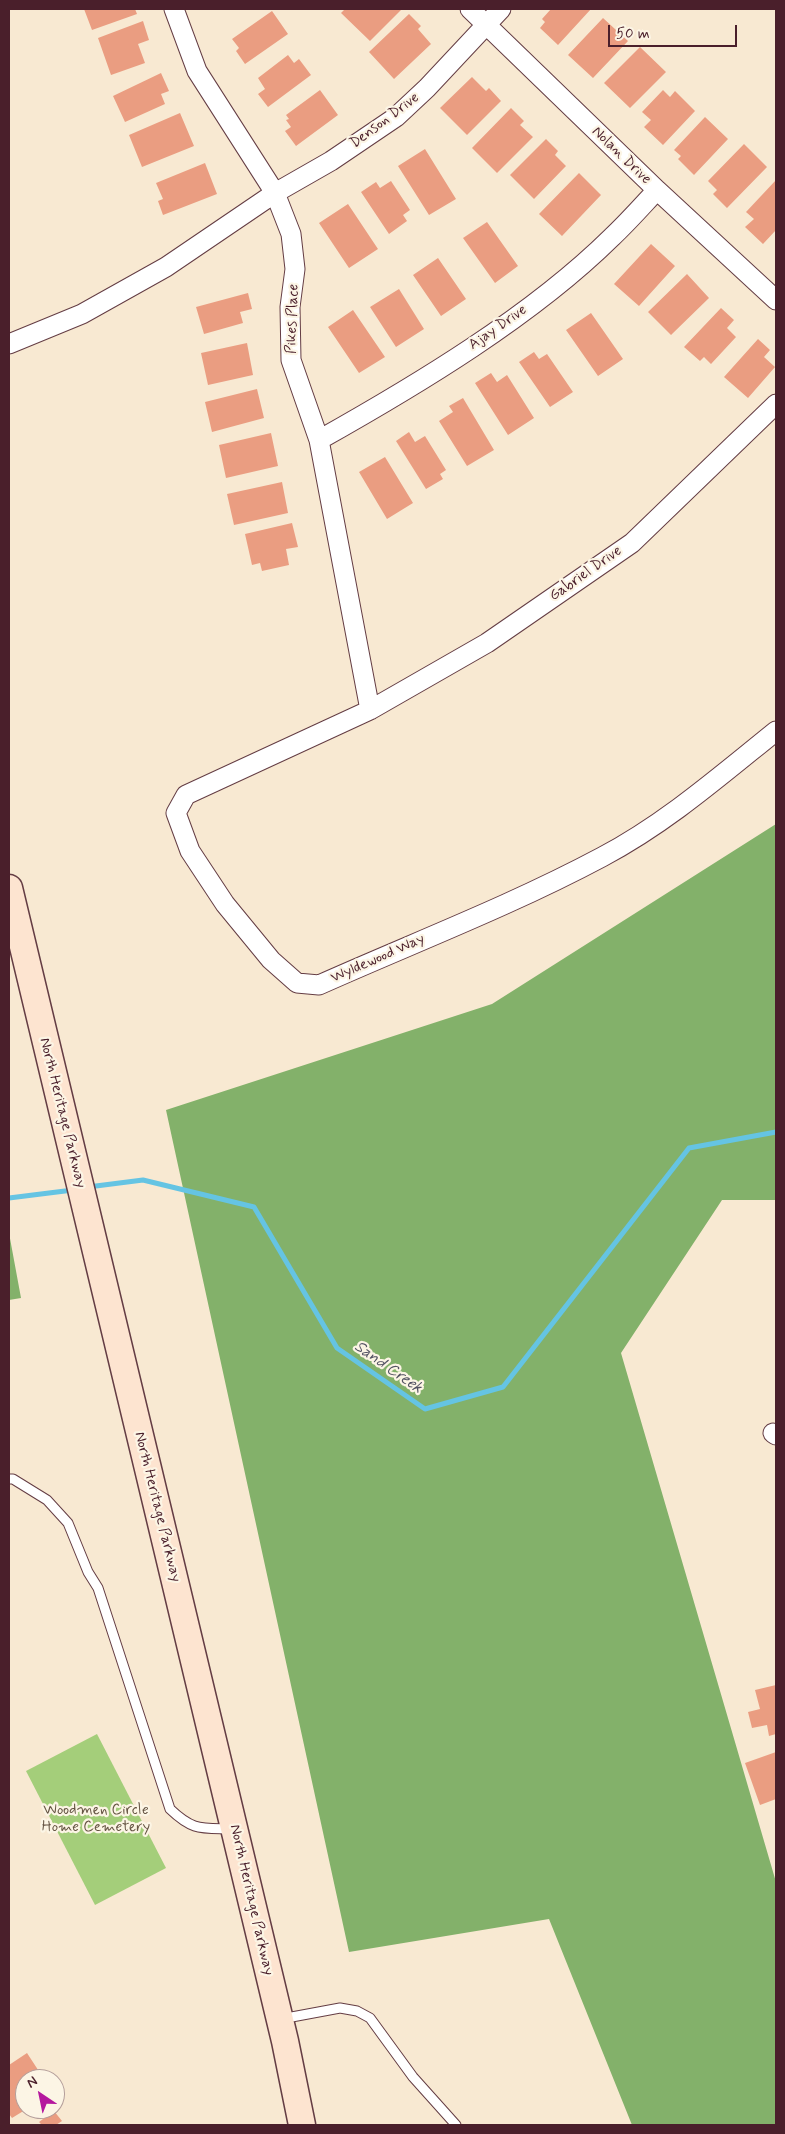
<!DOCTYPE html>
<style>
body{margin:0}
#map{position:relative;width:785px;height:2134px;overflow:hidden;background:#f8e9d2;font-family:Mynerve,sans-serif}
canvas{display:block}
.frame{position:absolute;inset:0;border:10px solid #4a1f2b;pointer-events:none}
.north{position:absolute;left:15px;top:2069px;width:50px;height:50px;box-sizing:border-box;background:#fcf5e5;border:1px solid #b59f9b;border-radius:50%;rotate:326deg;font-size:14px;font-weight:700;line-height:20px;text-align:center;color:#4a1f2b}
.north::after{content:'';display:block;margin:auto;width:18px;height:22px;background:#b5179e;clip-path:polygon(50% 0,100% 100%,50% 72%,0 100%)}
.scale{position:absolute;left:608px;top:25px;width:129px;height:22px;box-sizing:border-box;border:2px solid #4a1f2b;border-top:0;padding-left:6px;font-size:15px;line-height:18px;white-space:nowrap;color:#4a1f2b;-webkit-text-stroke:4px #fcf5e5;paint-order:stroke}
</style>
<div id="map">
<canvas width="785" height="2134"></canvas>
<div class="frame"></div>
<div class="north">N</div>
<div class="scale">50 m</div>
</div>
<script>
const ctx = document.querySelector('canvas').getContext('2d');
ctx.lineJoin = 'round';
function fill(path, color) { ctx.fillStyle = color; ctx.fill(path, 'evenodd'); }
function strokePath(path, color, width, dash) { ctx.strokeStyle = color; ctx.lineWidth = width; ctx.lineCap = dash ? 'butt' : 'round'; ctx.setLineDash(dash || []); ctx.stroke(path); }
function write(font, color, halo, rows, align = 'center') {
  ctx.font = font + ' Mynerve,sans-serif'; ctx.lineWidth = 4.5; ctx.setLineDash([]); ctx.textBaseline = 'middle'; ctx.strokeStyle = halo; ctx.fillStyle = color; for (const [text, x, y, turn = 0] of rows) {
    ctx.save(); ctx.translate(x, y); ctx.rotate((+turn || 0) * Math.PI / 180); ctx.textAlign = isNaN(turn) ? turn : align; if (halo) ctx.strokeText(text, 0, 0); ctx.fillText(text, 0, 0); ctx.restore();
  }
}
const green = new Path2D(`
 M97,1734L166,1868L95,1905L26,1771Z`);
const forest = new Path2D(`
 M776,824V1200H722L621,1353L776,1882V2125H632L549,1919L349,1952L166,1110L492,1004Z
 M9,1233L21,1298L9,1300Z`);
const stream = new Path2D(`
 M88,1187L143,1180L254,1207L337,1348L425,1409L503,1387L689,1148L776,1132
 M9,1198L73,1190`);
const building = new Path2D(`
 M84,9H135L137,14L92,30Z
 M345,9H402L370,41L341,13Z
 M551,9H591L558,45L540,28L545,22L542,19Z
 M272,11L288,34L245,64L236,51L239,48L232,39Z
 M409,14L421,26L418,29L431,44L394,79L369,52Z
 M603,18L628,41L593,78L568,55Z
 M143,21L149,40L138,44L145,63L111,75L98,38Z
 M640,47L666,72L630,108L604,83Z
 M288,55L294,63L299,59L311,75L268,107L258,94L265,89L258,78Z
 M161,73L169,91L161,94L165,104L125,122L113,96Z
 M472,77L486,91L489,88L501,101L467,135L440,108Z
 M320,90L338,115L296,146L285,131L291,127L286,120L289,119L286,115Z
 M663,90L670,97L675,91L695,111L663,145L644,127L651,120L642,112Z
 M511,108L524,121L520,125L533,137L497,173L472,148Z
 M180,113L194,146L142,167L129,135Z
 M705,117L728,139L694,175L678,159L681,156L674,150Z
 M546,139L558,151L555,155L566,166L534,199L510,175Z
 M744,144L767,167L727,208L713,194L717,190L708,181Z
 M425,149L456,199L429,215L398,166Z
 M205,163L217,194L163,215L158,201L163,199L156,183Z
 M579,173L601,195L562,236L539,214Z
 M776,180V230L763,244L745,227L754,219L746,212Z
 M391,181L410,210L403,215L407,221L389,234L361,192L376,182L380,188Z
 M348,204L378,249L349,268L319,223Z
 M487,222L518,266L495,283L463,238Z
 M651,244L675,266L639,306L614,284Z
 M438,258L466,299L441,316L413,275Z
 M687,274L709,298L671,335L648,312Z
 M399,289L424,329L396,347L370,307Z
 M248,293L252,309L240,312L243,323L204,334L196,307Z
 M721,308L734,320L727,328L736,337L711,364L704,357L700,361L684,347Z
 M353,310L385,357L359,373L328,327Z
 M591,313L623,359L598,376L566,330Z
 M758,339L770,350L764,357L775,367L748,398L724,377Z
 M247,343L253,375L208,385L201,353Z
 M534,352L539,359L547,354L573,392L550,407L519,362Z
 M491,373L497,382L507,375L534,418L508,435L475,383Z
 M257,389L264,418L212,432L205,402Z
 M463,398L494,450L467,466L439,421L453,412L449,406Z
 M409,432L415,442L425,436L446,470L440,474L443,479L426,489L396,441Z
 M271,433L278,466L226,478L219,445Z
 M385,457L413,503L387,519L359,472Z
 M282,482L288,513L234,525L227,494Z
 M292,523L298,547L286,549L289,565L262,571L260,563L252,565L245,534Z
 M776,1685V1734L769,1736L767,1725L752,1728L748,1712L760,1709L755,1690Z
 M776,1752V1799L760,1805L745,1763Z
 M27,2053L44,2079H25V2110L12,2118L9,2114V2065Z
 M54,2111L62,2121L56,2125H42L39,2122Z`);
const lane = new Path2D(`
 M9,1479H13L47,1500L68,1523L88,1572L98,1588L170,1809C193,1831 201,1828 231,1829
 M281,2019L340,2008L357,2011L370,2018L413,2077L456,2125`);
const street = new Path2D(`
 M174,9L197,71L275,193L291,234L295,269L290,307L291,360L319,440L370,710
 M470,9L657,190L776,300
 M9,344L82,314L166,267L275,193L331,161L396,117L427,88L501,9
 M776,404L632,543L487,643L370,710L186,795L176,813L190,851L225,904L271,960L297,983L319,985C413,943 510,906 602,857C665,824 720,776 776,731
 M319,440C417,385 532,316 612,237C628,222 642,206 657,190
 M773,1433L776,1435`);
const secondary = new Path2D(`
 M9,888L285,2041L302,2125`);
const streetNames = [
 ["Denson Drive",385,121,-37],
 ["Nolan Drive",621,156,44],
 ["Pikes Place",293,319,-88],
 ["Ajay Drive",498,328,-35],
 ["Gabriel Drive",586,574,-35],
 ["Wyldewood Way",378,959,-24],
 ["North Heritage Parkway",62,1113,76],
 ["North Heritage Parkway",157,1507,76],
 ["North Heritage Parkway",251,1900,77]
];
const parkNames = [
 ["Woodmen Circle",96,1811],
 ["Home Cemetery",96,1828]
];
const waterNames = [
 ["Sand Creek",388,1368,35]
];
fill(green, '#a4ce7a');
fill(forest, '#83b16a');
strokePath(stream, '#65c4e3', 5);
fill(building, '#ea9d81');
strokePath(lane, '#643d44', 11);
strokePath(street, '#643d44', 21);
strokePath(secondary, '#643d44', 29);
strokePath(lane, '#fff', 9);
strokePath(street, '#fff', 19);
strokePath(secondary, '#fde4d0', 26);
write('15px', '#4a1f2b', '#fcf5e5', streetNames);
write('15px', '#655443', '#fcf5e5', parkNames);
write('italic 16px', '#525162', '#fcf5e5', waterNames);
</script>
